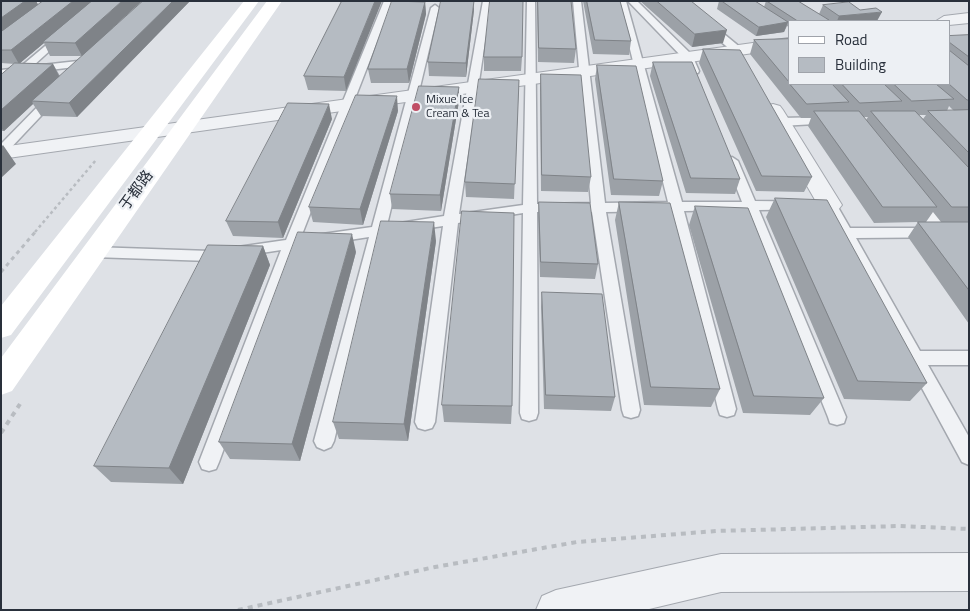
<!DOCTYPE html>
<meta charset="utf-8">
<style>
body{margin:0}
#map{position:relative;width:970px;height:611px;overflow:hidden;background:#dee1e6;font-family:"Titillium Web",sans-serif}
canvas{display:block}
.frame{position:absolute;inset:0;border:2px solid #29303b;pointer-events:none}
.legend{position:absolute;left:788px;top:20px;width:162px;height:65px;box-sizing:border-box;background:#edf0f4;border:1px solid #9fa3aa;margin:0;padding:6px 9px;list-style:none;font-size:15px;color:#29303b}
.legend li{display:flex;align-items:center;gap:10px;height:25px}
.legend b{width:25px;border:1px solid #9fa3aa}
</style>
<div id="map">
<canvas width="970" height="611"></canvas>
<div class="frame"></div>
<ul class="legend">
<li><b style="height:6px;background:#fff"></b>Road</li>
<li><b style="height:14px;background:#b5bbc2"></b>Building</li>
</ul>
</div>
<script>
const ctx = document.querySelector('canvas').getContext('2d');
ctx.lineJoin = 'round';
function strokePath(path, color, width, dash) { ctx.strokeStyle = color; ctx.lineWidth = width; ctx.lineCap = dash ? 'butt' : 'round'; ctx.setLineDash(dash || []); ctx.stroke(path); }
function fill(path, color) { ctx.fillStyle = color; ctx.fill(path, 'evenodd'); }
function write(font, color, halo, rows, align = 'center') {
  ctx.font = font + ' "Titillium Web","Noto Sans SC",sans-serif'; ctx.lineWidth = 4.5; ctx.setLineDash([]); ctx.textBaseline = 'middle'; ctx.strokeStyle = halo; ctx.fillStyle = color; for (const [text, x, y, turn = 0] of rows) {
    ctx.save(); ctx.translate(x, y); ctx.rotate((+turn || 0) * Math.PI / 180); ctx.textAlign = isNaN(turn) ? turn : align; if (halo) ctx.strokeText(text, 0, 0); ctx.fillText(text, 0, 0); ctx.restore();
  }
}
const pathFar2 = new Path2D(`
 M35,232L96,160`);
const pathFar1 = new Path2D(`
 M1,272L36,231`);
const path = new Path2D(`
 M1,433L20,404
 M238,610L435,567L577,542L716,531L900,526L969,529`);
const service = new Path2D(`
 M384,1H393L301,237L372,227L431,8L435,5L439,8L387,225L444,216L483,1L491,2L459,214L523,205L527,1H535L537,204L591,203L573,1H581L605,203L668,202L618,1H626L682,202H742L726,161L732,157L738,161L755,201L835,202L850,228H931L909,199L916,195L921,196L946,227H969V237L856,238L920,351H969V365H928L969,437V465L962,462L825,209L759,210L846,417L844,423L837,425L830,423L828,417L745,210L684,211L736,409L734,415L727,417L720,415L718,409L671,211L606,212L640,410L638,416L631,418L624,416L622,410L592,212H537L538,413L536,419L529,421L522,419L520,413L523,213L458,223L435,422L432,428L425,430L418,428L415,422L443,226L384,235L334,441L331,447L324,450L317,447L314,441L369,237L297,248L219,462L216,469L209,471L202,469L199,462L281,250L210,261L93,257L86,252L93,247L210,251L286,240Z
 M628,1H637L692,55L699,71L698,73H690L683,58Z
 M674,1H684L741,48V52H733Z
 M63,31L68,34L66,36L33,66L87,60L91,61V65L25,73L1,92V83L10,75L1,76V70L19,68Z
 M53,94L59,97L57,99L5,154L1,155V144L49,95Z
 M830,117L836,121L834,123L780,126L774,122L780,118Z`);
const minor = new Path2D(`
 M969,13V23L949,25V21H936L944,16Z
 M789,38V48L1,159V147Z
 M773,104L780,106L783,110L842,205L838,210L830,212L822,210L818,205L763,110L766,106Z`);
const tertiary = new Path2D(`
 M969,553V591L721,592L645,610H536L542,596L556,590L721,554Z`);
const secondary = new Path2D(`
 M244,1H259L11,335L1,338V306Z
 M267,1H282L12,391L1,395V358Z`);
const wall = new Path2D(`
 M1,1H36L38,5L43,1H91L113,28L143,1H190L77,117L41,116L33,104L4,131H1V75L15,64L1,63ZM44,43L50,56H82L60,76L53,64L20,63Z
 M342,1L346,91L308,90L304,76Z
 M537,1H571L576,49L574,63L538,62Z
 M583,1H620L631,41L629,55L593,54Z
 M640,1H691L723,43L692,47Z
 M719,1H755L764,7L766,1H798L819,14L823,5L877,21H789V27L787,26L784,32L756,36L717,9Z
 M425,2L426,14L409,83H371L368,69Z
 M474,10L466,77L429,76L428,62Z
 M969,35V324L908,237L918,222L874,223L808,126L811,118H801L750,54L754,40L789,39V84H949V36ZM949,106L954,111H947ZM919,115H926L923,119ZM863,117H868L866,120ZM933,212L941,222H926Z
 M703,49L812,177L804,192L756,191L699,63Z
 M484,57H522L521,71H484Z
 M653,62L740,179L735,194L686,193L650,76Z
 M597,65L663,181L659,196L611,195L595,79Z
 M541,74L591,177L588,192L541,191L540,88Z
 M519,80L514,199L466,197L465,182Z
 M459,87V101L441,211L392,209L390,194Z
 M398,111L363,225L313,222L309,207Z
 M332,119L283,238L233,236L226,221Z
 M775,198L927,383L910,401L844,399L766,217Z
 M539,202L598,264L595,279L540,277L538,217Z
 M619,202L720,389L711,407L644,405L615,220Z
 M695,206L824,398L810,415L743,413L689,225Z
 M436,241L408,441L339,439L333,422Z
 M263,246L270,265L183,484L111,482L94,466Z
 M356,252L300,461L230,459L219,442Z
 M542,292L615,397L611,411L544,409L541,307Z
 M442,405L512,406L511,424L444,422Z`);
const shadedWall = new Path2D(`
 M25,1H36L40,8L1,37V18Z
 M73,1H91L92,3L43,42L44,43L19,64L11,50Z
 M122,1H142L82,56L75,43Z
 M173,1H190L77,117L69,103Z
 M375,1H382L346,91L344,77Z
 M474,1V10L466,77V63Z
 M425,2L426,14L409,83L407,69Z
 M882,12L877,21H837L839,16Z
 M788,22L784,32L756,36L759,27Z
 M727,30L723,43L692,47L695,34Z
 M53,64L60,78L32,101L33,104L4,131L1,128V110Z
 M459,87V101L441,211L440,195Z
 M397,96L398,111L363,225L360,209Z
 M329,104L332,119L283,238L278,222Z
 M3,145L16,164L1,178V147Z
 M434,222L436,241L408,441L404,424Z
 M352,234L356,252L300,461L292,444Z
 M263,246L270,265L183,484L169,468Z`);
const building = new Path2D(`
 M1,1H25L1,18Z
 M43,1H73L11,50H1V32Z
 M92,1H122L75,43L43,42Z
 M143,1H173L69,103L32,101Z
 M342,1H375L344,77L304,76Z
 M392,1L425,2L407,69H368Z
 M441,1H474L466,63L428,62Z
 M490,1H523L522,57H484Z
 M538,1H571L576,49L539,48Z
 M587,1H620L631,41L595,40Z
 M657,1H691L727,30L695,34Z
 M722,1H755L788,22L759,27Z
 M767,1H798L829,20L823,21H798Z
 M849,2L860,10L876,8L882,12L839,16L823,5Z
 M969,35V57L949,42V36Z
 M789,39V82L754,40Z
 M703,49L740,50L812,177L762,176Z
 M949,50L969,66V100H967L949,84Z
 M653,62H692L740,179L691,178Z
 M15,63L53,64L1,110V75Z
 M597,65L636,66L663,181L614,179Z
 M541,74L581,75L591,177L542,175Z
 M479,79L519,80L515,184L465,182Z
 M790,84H832L849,102L807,104Z
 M842,84H884L902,101L860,103Z
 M894,84H936L954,99L912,101Z
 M419,86L459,87L440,195L390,194Z
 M356,95L397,96L360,209L309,207Z
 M288,103L329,104L278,222L226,221Z
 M969,110V153L928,111Z
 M814,111H859L937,207H883Z
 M871,111H915L969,168V207H952Z
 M775,198L827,200L927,383L858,381Z
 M539,202L590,203L598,264L541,262Z
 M619,202L670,203L720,389L651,387Z
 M695,206L748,208L824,398L754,396Z
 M462,211L514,213L512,406L442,405Z
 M381,221L434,222L404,424L333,422Z
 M918,222H969V290Z
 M298,232L352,234L292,444L219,442Z
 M208,245L263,246L169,468L94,466Z
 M542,292L602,294L615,397L546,395Z`);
const markers = [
 [416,107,5,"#c04e65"]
];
const farPoinames = [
 ["Mixue Ice",426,100],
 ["Cream & Tea",426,114]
];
const streetNames = [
 ["于都路",137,191,-54]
];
strokePath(service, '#a4a8af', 3);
strokePath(minor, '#a4a8af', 2);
strokePath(tertiary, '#a4a8af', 2);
strokePath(pathFar2, '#b8bcc1', 2.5, [3, 3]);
strokePath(pathFar1, '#b8bcc1', 3, [4, 4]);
strokePath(path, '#b8bcc1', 4, [5, 5]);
fill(service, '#f0f2f5');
fill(minor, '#f0f2f5');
fill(tertiary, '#f0f2f5');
fill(secondary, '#fff');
fill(wall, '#9ca1a7');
fill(shadedWall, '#7f8388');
fill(building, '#b5bbc2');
strokePath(building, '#7f8388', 1);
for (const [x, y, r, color] of markers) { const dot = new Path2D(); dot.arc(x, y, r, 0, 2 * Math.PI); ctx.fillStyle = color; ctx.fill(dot); strokePath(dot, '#edf0f4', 2); }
write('12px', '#29303b', '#edf0f4', farPoinames, 'left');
write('15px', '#29303b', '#edf0f4', streetNames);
</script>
